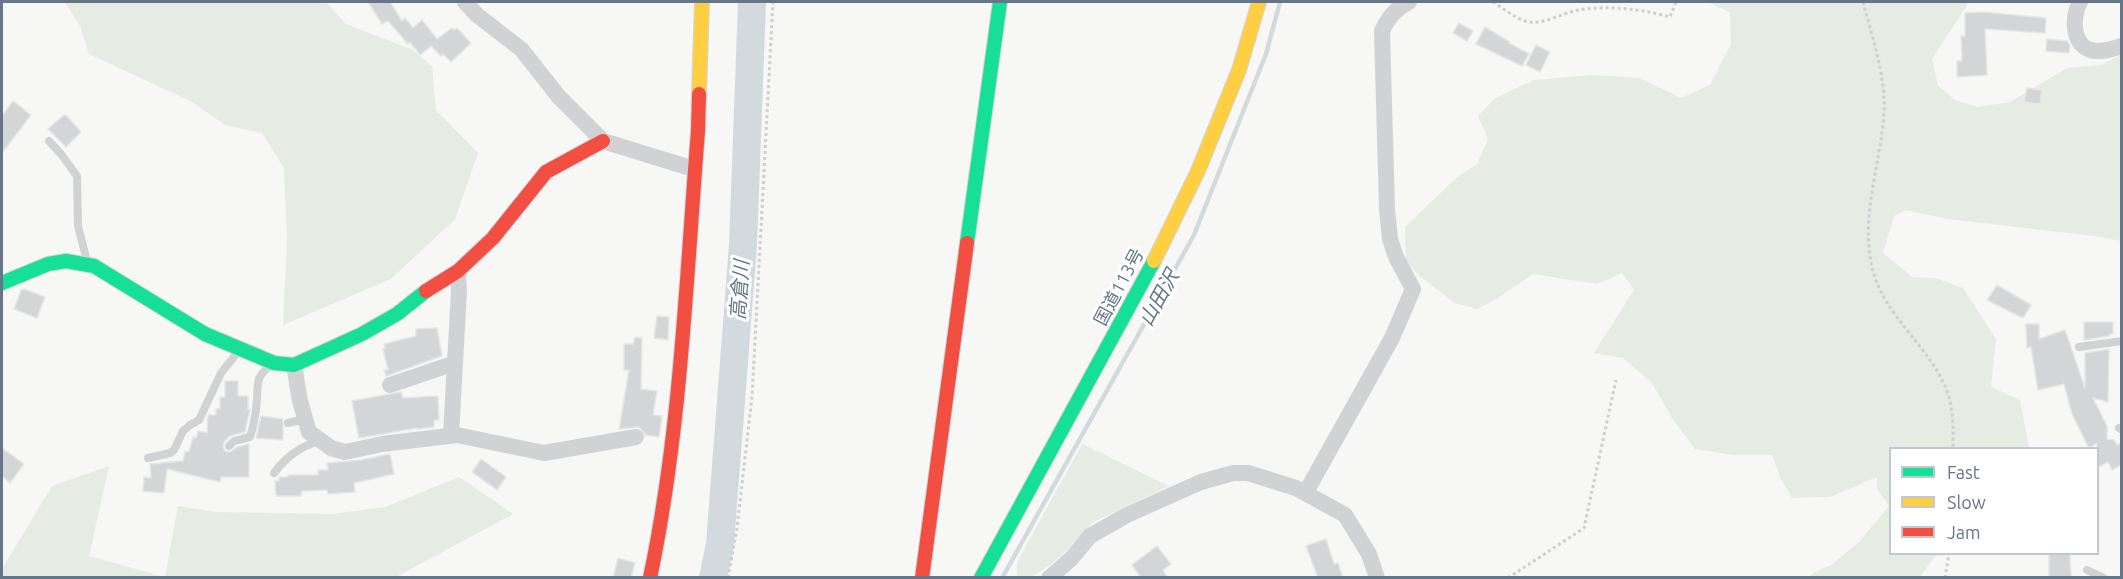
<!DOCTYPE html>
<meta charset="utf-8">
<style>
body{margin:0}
#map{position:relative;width:2123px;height:579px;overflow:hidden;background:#f7f7f6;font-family:Ubuntu,sans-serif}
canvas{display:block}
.frame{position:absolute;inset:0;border:3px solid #657689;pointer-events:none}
.legend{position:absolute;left:1889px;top:447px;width:210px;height:108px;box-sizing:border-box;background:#fff;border:2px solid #c1c8d0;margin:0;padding:8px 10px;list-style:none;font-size:18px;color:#657689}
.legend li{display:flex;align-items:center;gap:12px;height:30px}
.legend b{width:30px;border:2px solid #c1c8d0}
</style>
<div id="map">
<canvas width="2123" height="579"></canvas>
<div class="frame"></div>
<ul class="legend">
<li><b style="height:8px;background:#16e098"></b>Fast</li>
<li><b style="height:8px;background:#ffcf43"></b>Slow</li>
<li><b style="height:8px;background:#f24e42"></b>Jam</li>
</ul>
</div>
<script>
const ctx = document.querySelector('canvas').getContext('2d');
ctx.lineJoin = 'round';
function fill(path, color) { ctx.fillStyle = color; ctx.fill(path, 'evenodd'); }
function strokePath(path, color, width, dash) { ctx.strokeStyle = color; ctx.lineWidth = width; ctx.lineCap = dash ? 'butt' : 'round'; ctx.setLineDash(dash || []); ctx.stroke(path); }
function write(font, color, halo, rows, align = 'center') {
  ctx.font = font + ' Ubuntu,"Noto Sans JP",sans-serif'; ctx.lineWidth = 6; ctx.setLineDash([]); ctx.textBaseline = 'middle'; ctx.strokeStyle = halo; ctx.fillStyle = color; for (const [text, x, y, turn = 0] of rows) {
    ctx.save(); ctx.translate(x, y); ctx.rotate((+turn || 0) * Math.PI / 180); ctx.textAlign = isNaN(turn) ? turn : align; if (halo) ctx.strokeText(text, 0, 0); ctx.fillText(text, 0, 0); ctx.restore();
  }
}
const green = new Path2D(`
 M65,2H326L346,24L413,50L432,66L436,110L478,153L455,219L391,279L283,325L287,239L284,168L262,133L225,125L192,102L89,54L80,26Z
 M1707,2H1969L1932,59L1938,86L1955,100L1978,107L2010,102L2067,68L2101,65L2121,55V241L2094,236L1948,219L1905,210L1894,216L1883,253L1912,277L1935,278L1963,288L1996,339L1991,387L2020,400L2029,448H1890V554H1965L1935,556L1920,577H1810L1813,573L1831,565L1859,542L1889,506L1877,489V477L1830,497L1792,498L1780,477L1772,455H1732L1695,449L1672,418L1652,383L1623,358L1594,353L1634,290L1622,273L1597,284L1533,274L1498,298L1477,309L1455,303L1421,277L1406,261L1405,227L1457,177L1477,164L1488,139L1478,116L1495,98L1534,80L1591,75L1640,78L1681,98L1710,85L1731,44L1730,12Z
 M1082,444L1169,486L1093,522L1063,554L1043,570L1031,577L1017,578V562Z
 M109,466L89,556L165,577L178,506L217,512L332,514L385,507L459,477L513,514L396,577H2V569L52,486Z`);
const stream = new Path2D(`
 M1002,578L1194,235L1266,54L1280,2`);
const river = new Path2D(`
 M713,578L720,544L743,245L752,2`);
const building = new Path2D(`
 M368,2H390L402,21L405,18L413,28L422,20L437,39L452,28L454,30L457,28L471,43L451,62L443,54L441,56L431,46L420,55L410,42L408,44L388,21L382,24Z
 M1982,12L2046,18L2045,33L1985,29L1987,75L1957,77V61H1962L1961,36H1965V13Z
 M1459,23L1473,31L1467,41L1453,33Z
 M1485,27L1510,42L1509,43L1529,54L1522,66L1476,44Z
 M2047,39L2067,41L2070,45L2069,53L2046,51Z
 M1536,45L1550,52L1540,72L1526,65Z
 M2027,88L2042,90L2040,104L2024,102Z
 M13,101L31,115L2,153V116Z
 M64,115L67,116L81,132L66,147L48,129Z
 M1997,285L2031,305L2023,318L1987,300Z
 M24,289L45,297L37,318L14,309L21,290Z
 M657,316L669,317L668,340L654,338Z
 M2084,322H2113V334H2110L2109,336L2084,340Z
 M2026,324H2039V339L2065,330L2085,388V353L2109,349L2108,402L2093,398L2107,426V439L2114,440L2117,445L2121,443V465L2112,470L2108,462L2097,468V443L2089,448L2072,414L2064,384L2038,390L2031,347L2027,348Z
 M437,328L442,356L386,376L384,370H388L383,349L385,348L384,344L416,336V329Z
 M635,337L642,338L641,389L657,391L653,415L662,416L659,437L646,435L639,427L619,429L629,370H624V344H633Z
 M225,381H238V396H248V409H250L245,432L230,436L224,442L223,447L225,451L230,452L237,447L249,444V477H221L220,482L167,469L164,493L143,491L144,477L151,478L150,464L183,461L185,451L189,452L193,437L196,438L198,431L207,433L208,415H216V409H220V397H225Z
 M401,392L403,398L438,396L439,420H434V427L417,429V428L359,438L352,401Z
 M261,416L283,419V440L256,438Z
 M2,448L24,464L10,483L2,476Z
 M390,454L394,474L354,483L355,492L328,494L327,490L302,491L301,496H276L275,481H279V477H288V475H318V470H328L327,463L361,460Z
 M481,459L506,477L497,490L472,472Z
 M1326,539L1334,564L1338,563L1343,578H1318L1306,546Z
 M1157,546L1171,564L1163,570L1168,578H1141L1132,565Z
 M2049,554H2070L2071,578H2049Z
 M618,558L635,563L631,578H613Z`);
const path = new Path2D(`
 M1493,2C1503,8 1517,20 1529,22C1546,24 1562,13 1578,10C1608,5 1641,9 1670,17L1676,2
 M1863,2C1872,37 1886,76 1884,113C1881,163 1860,216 1872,267C1883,317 1932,347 1948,394C1954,412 1953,431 1953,448
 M728,578L737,528L752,397L773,2
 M1508,578L1584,528L1616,380
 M1945,578L1949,554`);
const lane = new Path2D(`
 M49,141L61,154L77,176L78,226L87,261
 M2079,347L2122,341
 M288,423L305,419
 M2119,428L2122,430
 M229,446L234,441L250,437C254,425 256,412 257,399C258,381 256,377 271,365
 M148,458L170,453L174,450L183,431L190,425L199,420L221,373L238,352
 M274,473C286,457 301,445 321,441
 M2087,570L2104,578`);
const street = new Path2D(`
 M465,2L477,15L521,49L559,97L603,141L694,169
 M2080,2C2073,15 2071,41 2088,49C2098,54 2112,49 2122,46
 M294,365L300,401L309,432L331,448L345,452L382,444L457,435L544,453L636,437
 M390,385L455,363
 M451,435L459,291L458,271
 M1306,492L1392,338L1413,289L1396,257L1390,239L1387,209L1382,31C1388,17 1396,8 1409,2
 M1049,578L1071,559L1090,536L1127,515L1201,482L1233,473H1248L1296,488L1345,515L1369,554L1377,578`);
const fast = new Path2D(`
 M967,243L1000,2
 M2,283L48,264L66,261L94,266L205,334L274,363L294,365L362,334L397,314L426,291
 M981,578L1154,261`);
const slow = new Path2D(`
 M699,94L702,2
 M1154,261L1198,171L1239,70L1259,2`);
const jam = new Path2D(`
 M426,291L458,271L493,238L546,172L603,141
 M650,578C681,431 686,280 698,131L699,94
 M922,578L967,243`);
const streetNames = [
 ["国道113号",1119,287,-62]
];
const waterNames = [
 ["高倉川",740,290,-86],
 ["山田沢",1159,298,-61]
];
fill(green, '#e6ebe4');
strokePath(stream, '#d3dade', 4.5);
strokePath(river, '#d3dade', 28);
fill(building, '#d4d5d6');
strokePath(building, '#e6e6e6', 1.5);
strokePath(fast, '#d2d4d6', 16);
strokePath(slow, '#d2d4d6', 16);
strokePath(jam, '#d2d4d6', 16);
strokePath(path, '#cecfd0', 3, [3, 3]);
strokePath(lane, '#d1d2d3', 8);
strokePath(street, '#d1d2d3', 16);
strokePath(fast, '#16e098', 14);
strokePath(slow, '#ffcf43', 14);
strokePath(jam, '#f24e42', 14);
write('18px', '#657689', '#fff', streetNames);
write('italic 20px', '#607784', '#fff', waterNames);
</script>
